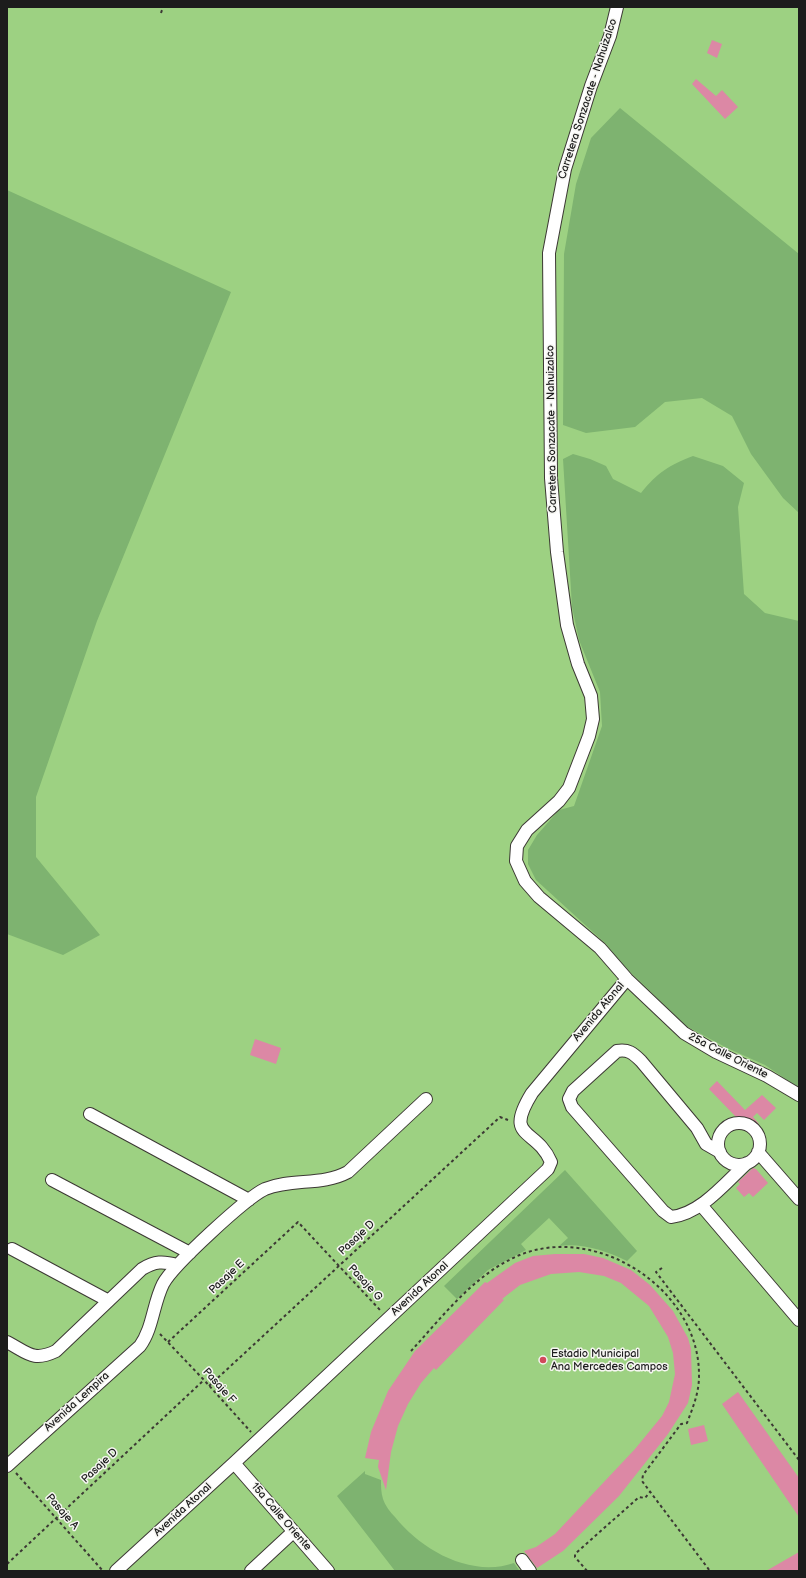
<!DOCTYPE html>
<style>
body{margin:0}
#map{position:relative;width:806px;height:1578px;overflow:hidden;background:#f4dbbf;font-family:"Balsamiq Sans",sans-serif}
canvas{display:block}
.frame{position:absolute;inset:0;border:8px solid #1c1c1c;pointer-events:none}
</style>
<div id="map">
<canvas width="806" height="1578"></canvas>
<div class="frame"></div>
</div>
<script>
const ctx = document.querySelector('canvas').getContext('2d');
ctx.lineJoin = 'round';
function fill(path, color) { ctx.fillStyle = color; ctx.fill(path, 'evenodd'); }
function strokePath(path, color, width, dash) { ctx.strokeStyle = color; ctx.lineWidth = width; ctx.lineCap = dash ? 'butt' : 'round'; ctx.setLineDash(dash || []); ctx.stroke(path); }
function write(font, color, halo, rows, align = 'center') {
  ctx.font = font + ' "Balsamiq Sans",sans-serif'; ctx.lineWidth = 3; ctx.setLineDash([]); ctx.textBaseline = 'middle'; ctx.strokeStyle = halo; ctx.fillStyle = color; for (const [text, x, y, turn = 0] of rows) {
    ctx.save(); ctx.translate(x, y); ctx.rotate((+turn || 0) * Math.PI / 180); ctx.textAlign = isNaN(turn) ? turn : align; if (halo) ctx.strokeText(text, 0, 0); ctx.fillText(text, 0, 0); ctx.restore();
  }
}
const green = new Path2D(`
 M7,7H799V1571H7Z`);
const forest = new Path2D(`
 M620,108L799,254V513L783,498L751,454L732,416L702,398L665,402L635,427L586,433L563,425L564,254L576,184L591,138Z
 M7,190L231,292L97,621L36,797V857L100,935L63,955L7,934Z
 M573,454L590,459L606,466L613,479L641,493C658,472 668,466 693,456L723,466L744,483L738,507L744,594L765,613L799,621V1088L765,1065L727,1048L686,1026L617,959L606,944L536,880L528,864V850L537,835L559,810L574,806L602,726L600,692L579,640L572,607L563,459Z
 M565,1170L637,1251L627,1261C606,1251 583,1243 559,1246L568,1238L549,1218L521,1244L526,1250L488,1270L457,1299L444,1286Z
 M365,1471V1474L381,1480C381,1486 381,1493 383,1499C385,1505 390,1512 395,1517C421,1550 471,1578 514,1563L519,1570L395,1571L337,1496Z`);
const building = new Path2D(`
 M712,40L722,44L717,58L707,53Z
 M696,79L716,96L722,90L738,107L725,119L692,84Z
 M255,1039L281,1048L276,1064L250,1055Z
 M717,1081L745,1110L762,1095L776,1108L764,1120L757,1113L753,1117L759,1124L737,1118L709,1089Z
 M753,1168L756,1169L768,1183L753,1197L749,1193L744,1197L736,1188L740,1184L738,1182Z
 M555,1254H584L603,1258L631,1270L650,1285L673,1311L688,1338L691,1349L692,1385L688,1403L668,1434L619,1496L563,1551L537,1568L524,1551L536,1547L555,1534L635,1449L662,1416L669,1402L675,1374L673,1353L668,1337L649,1306L621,1283L604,1276L579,1272L551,1274L520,1285L502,1299L504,1300L436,1370L434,1368L421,1383L408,1404L398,1426L391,1452L386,1490L378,1467L379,1460L365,1458L371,1432L388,1391L415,1351L485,1282L487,1283L515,1263L533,1256Z
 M738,1392L799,1478V1517L722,1404Z
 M704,1425L708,1441L691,1445L688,1429Z
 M799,1552V1571H766Z`);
const path = new Path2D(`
 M161,13L163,7
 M662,1268L656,1272L799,1460
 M160,1334L204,1380L251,1432
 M168,1342L298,1222L380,1310
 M411,1351C444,1315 479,1268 528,1252C605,1228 700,1293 699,1376C699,1393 693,1407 687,1423L681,1424L643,1475L642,1481L710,1571
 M209,1386L500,1117L508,1120
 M16,1473L103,1571
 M7,1564L204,1380
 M587,1571L575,1557V1554L639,1497L645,1498L650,1492`);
const minor = new Path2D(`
 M617,7L610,36L591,86L565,169L549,253L551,478L557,552L567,625L578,664L591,696L593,719L589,736L569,788L559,801L527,830L517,846L516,861L525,881L539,897L600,948L627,979L684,1033L716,1052L767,1076L799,1095
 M90,1114L249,1200
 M718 1144a21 21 0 1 1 42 0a21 21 0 1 1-42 0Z
 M720,1152L706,1144L697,1128L641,1061C633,1053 628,1049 617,1051L573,1091L569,1099L572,1107L663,1211L671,1217C701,1214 726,1182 747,1163
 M758,1152L799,1199
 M52,1180L190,1253
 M701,1205L799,1320
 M12,1249L107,1300
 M7,1342C28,1353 33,1362 56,1351L142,1269C155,1261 163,1261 177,1265
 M234,1463L328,1571
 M7,1466L140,1346C153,1328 153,1304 163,1284C173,1265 246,1198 265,1189C292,1178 322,1186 348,1172L426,1099
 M522,1560L530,1571
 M116,1571L234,1463L548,1169L551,1162C536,1127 503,1140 532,1093L627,979
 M251,1571L293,1532`);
const markers = [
 [543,1360,4,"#d1495b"]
];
const streetNames = [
 ["Carretera Sonzacate - Nahuizalco",588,99,-72],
 ["Carretera Sonzacate - Nahuizalco",552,429,-91],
 ["Avenida Atonal",599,1012,-50],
 ["25a Calle Oriente",728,1056,27],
 ["Pasaje D",357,1238,-43],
 ["Pasaje E",227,1277,-43],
 ["Pasaje G",365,1283,47],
 ["Avenida Atonal",420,1289,-43],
 ["Pasaje F",219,1386,48],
 ["Avenida Lempira",77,1402,-42],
 ["Pasaje D",100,1466,-43],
 ["Avenida Atonal",183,1510,-42],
 ["Pasaje A",62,1512,49],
 ["15a Calle Oriente",281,1517,49]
];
const poiNames = [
 ["Estadio Municipal",551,1354],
 ["Ana Mercedes Campos",551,1367]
];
fill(green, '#9dd182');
fill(forest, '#7eb370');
fill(building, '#dc88a5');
strokePath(minor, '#3c3934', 14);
strokePath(path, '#3c3934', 2, [3, 3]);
strokePath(minor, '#fff', 12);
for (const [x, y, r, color] of markers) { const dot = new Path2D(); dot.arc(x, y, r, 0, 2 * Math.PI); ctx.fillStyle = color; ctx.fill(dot); strokePath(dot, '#f6f6f2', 1.5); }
write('11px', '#1c1c1c', '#f6f6f2', streetNames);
write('11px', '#1c1c1c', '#f6f6f2', poiNames, 'left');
</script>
